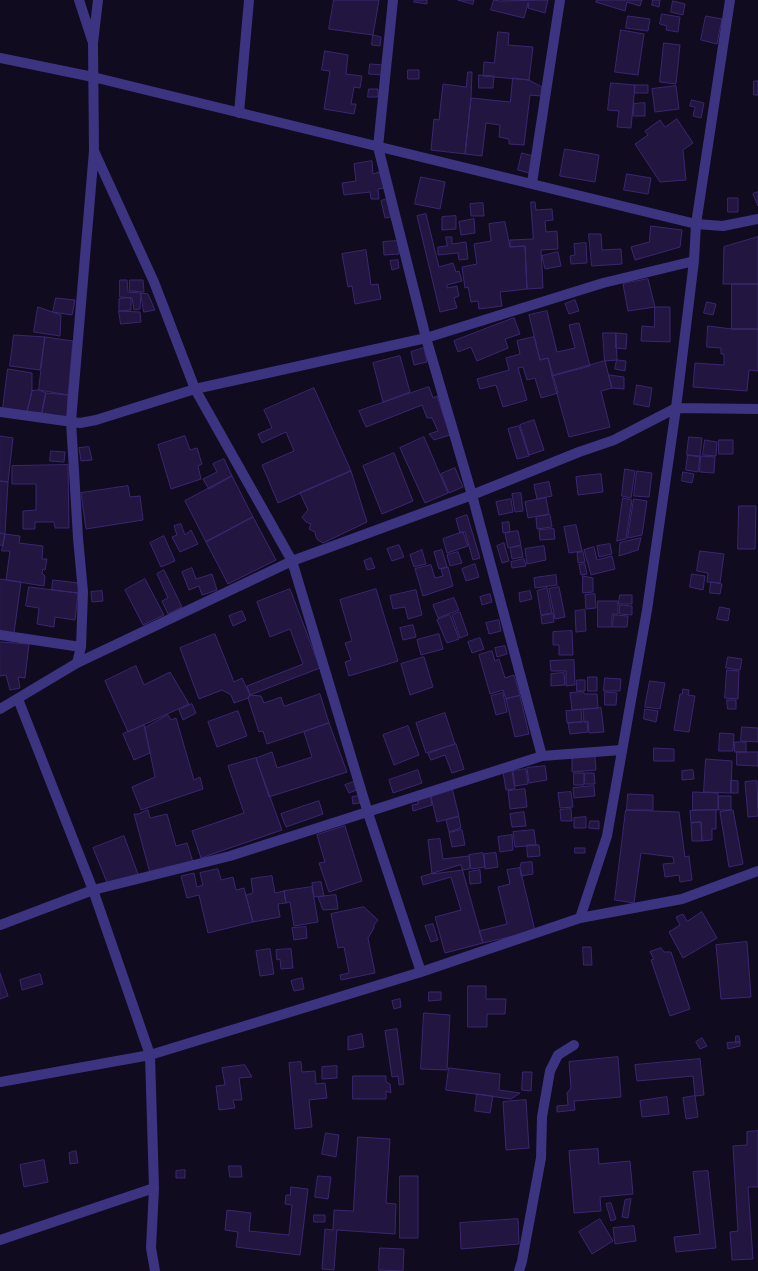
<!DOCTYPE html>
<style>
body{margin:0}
canvas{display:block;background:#100b1f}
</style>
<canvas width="758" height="1271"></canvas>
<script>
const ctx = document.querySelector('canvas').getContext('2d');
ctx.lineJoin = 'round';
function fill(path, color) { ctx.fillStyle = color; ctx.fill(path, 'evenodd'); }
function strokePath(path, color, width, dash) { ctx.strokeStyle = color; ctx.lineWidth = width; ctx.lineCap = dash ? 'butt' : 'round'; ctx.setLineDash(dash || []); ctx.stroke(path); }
const building = new Path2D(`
 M334,0H379L373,35L329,29Z
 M415,0H427V4L414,2Z
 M458,0H474L473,4Z
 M494,0L499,1L548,0L545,13L528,8L529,3H528L524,18L491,10Z
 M597,0H642L640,6L627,2L625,11L596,2Z
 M653,0H660L659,7L652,5Z
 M673,1L685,4L683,15L671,12Z
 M662,14L680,17L678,32L666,30L667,26L660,24Z
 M628,16L650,19L648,31L626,28Z
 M706,16L722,19L717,44L701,40Z
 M621,30L644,34L638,75L615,72Z
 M498,32L509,33L508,45L533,47L529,80L483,76L484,62L494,63Z
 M373,35L381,37L380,46L372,45Z
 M664,43L680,45L676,84L660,82Z
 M325,51L348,55L346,74L362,76L360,88L354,87L351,104H356L354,114L324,109L330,71L322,70Z
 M370,64L384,65L382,75L369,74Z
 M408,70H419V79H408Z
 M468,72H472L471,98L465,154L431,150L434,119L439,120L443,84L466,87Z
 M479,75L494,76L493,88H479Z
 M513,78L529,80L542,87L541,96L530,95L524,145L509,144V139L499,137L500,125L486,123L482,156L465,154L471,98L510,102Z
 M754,81H758V95H754Z
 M611,83L635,85L631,128L617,127L619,111L608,110Z
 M635,85H648V93H635Z
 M676,86L679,109L655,112L652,89Z
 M369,89H378V97H368Z
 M692,100L704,103L701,118L693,116L695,107L690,106Z
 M645,103V116H633L634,104Z
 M677,119L693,143L683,150L686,180L660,182L635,144L648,135L645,131L660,120L665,127Z
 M565,149L599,155L595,182L560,176Z
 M522,153L533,156L529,173L518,170Z
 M372,161L373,174L379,172L385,188L378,189L379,199H371L370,192L344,195L342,183L356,181L354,164Z
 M627,174L651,178L648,194L624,190Z
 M421,177L445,182L440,209L415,204Z
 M758,192V206L753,194Z
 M728,198H738V212H728Z
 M387,199L391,217L385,218L381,201Z
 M531,202H535L536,210L552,209L553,220L545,221L546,232L557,231L558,249L541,250L543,288L527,289L525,246L510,247V240L533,239Z
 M483,203L484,216H471L470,204Z
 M426,214L439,267L453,263L456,272L459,271L462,281L447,285V288L457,286L459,296L454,298L457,308L440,312L417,216Z
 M456,216V229L442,230V217Z
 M474,219L475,233L461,235L459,222Z
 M505,222L510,247L525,246L527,289L500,292L502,306L479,309L478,301L471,302L468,287L465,288L462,267L477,264L474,244L491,241L489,224Z
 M651,226L682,230L680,247L635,260L631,247L649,242Z
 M589,234H601L602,250L621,249L622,264L592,266Z
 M446,237H452V244L466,242L468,259L459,260L458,253L438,255V247L447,246Z
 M758,237V284H723L724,247Z
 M398,241L399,254L384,255L383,242Z
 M586,243L587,263L571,264L570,256L575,255L574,244Z
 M366,250L371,285L378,284L381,299L355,304L352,286L348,287L342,254Z
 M558,252L561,266L545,269L542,256Z
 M398,260L399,268L392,270L390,261Z
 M648,279L655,307L628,311L623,284Z
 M120,280H127L128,292L141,293L140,309L134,310L132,298L120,297Z
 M130,280H143L144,292L130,291Z
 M732,284H758V329H732Z
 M141,293L148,294L155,310L144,312Z
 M56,298L75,300L72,315L53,312Z
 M131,298V310L119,311V299Z
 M575,300L579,311L569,314L565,304Z
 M707,302L716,304L713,315L704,313Z
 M38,307L61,315L60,336L34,332Z
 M655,307H670V342L641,341L642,326L654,327Z
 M119,311L140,312L141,322L121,324Z
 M547,311L557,352L575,348L569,325L579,323L590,366L552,376L548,358L540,360L529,315Z
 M514,318L520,334L505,339L508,348L477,361L471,347L458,352L454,341Z
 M708,326L732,329H758V371L749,370L747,391L693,387L695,363L724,365V354H721V348L707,347Z
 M603,333H616L617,360L605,361Z
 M616,333L627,334L626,349L616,348Z
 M14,335L45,337L40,370L10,366Z
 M45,337L73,341L68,395L39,390Z
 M534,337L540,360L548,358L558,393L541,398L535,378L527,380L523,367L518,368L527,400L503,407L496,385L480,389L477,379L509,370L506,358L520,354L517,341Z
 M424,348L427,362L414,365L411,352Z
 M400,356L410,392L383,402L373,363Z
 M617,360L626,361L625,371L615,369Z
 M605,361L612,388L601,391L610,427L569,437L552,376Z
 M8,369L32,373V391L27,412L3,408Z
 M609,375L624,377V389L612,388Z
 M637,385L652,388L649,407L634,404Z
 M429,387L433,398L437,396L450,435L434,440L429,434L438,431L432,418H427L422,405L366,427L359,411Z
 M314,388L351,471L278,503L262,465L294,451L286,432L262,443L258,434L272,428L264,410Z
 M39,390L46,393L42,413L27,412L32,391Z
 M46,393L68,395L67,418L42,413Z
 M534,420L544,450L529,455L520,425Z
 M519,426L529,456L517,459L508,429Z
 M0,436L13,438L8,482L0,481Z
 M185,436L190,450L197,448L202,464L198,466L201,479L171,489L158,445Z
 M424,437L448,493L425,503L400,448Z
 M689,437L702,438L700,456L687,455Z
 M705,440L717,442L716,456L703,455Z
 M719,440H733V454H719Z
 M89,447L92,460L81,461L79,448Z
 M51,451L65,452L64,462L50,461Z
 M394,453L413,501L382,514L363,466Z
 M688,455L700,457L698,472L686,470Z
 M701,456L715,457L714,473L700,472Z
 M224,459L232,476L209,489L203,479L217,472L213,464Z
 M68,465L69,528H55L54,522H35V529H23V511L36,510V484H12V466Z
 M455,468L463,487L449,493L441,474Z
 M625,469L635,471L631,498L622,496Z
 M351,471L367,522L323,543L318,540L316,537L315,532L309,529L311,524L306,522L302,517L308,510L300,493Z
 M637,471L652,473L649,497L634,496Z
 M683,472L694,474L692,483L682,481Z
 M601,474L603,492L578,495L576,477Z
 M232,476L253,517L206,542L185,501Z
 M0,481L8,482L5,534L0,533Z
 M549,482L552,496L537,499L534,485Z
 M128,486L130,497L140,496L143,520L86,529L81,493Z
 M521,493L523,511L515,512L512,494Z
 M546,498L549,514L528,518L525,502Z
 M623,498L632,500L626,539L617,541Z
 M511,499L513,512L499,515L496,502Z
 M634,499L647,501L642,535L628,538Z
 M739,506H756L755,549H738Z
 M467,515L480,558L473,560L465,532L460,533L456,519Z
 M550,515L552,527L537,529L536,517Z
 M253,517L276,560L228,584L206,542Z
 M509,522L510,532L503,533L502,523Z
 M181,524L185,535L191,530L198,544L180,552L172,537L177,535L174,526Z
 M576,525L582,551L569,553L564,527Z
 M554,529L555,539L540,540L539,530Z
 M518,531L521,545L508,548L505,533Z
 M463,532L468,546L447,553L443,539Z
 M0,533L5,534L3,546L0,545Z
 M5,534L20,536L19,543L43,546L42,559H47L45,570L43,569L42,573L45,576L44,586L6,580L10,551H2Z
 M164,536L175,561L161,567L150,543Z
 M641,538L638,550L619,556L620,543Z
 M504,543L509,561L502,563L497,546Z
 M610,544L612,554L599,557L597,546Z
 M399,545L404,557L392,561L387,549Z
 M521,546L523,557L512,559L510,548Z
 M544,546L546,560L527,564L525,549Z
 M594,547L597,560L612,556L615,569L591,575L584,550Z
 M422,550L426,564L414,567L410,555Z
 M442,550L447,567L439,569L434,552Z
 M700,551L724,554L720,583L707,582L708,573L697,571Z
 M458,552L462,563L450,566L447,555Z
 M583,552L585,562L578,563L577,553Z
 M371,558L375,568L367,570L364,561Z
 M524,559L526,566L512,568L511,562Z
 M475,564L479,577L466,581L462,569Z
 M585,564L587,574L581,575L579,565Z
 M431,565L435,578L443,576L441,569L448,567L453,586L423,596L415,569Z
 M192,568L196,579L212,574L217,590L202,595L199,586L189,590L182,572Z
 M164,570L182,607L168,614L162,601L168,598L157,574Z
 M692,574L705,576L703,590L690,587Z
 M556,575L557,585L535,588L534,578Z
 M583,576L593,578V592L583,593Z
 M0,579L21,582L14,633L0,631Z
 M145,579L164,615L143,625L125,590Z
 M53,580L79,583L78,593L52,590Z
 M711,582L722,584L720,594L710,593Z
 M29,587L78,593L75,620L55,617L54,627L37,624L39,608L26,606Z
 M559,587L565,617L555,619L549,589Z
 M547,588L552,613L541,615L537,591Z
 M290,589L320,668L250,695L247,686L303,664L290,629L270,637L257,602Z
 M376,589L398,661L349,676L345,662L351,660L345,643L352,641L340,600Z
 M416,590L422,615L408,619L405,607L393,609L390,596Z
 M102,591L103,601L92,602L91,592Z
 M530,591L532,599L520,602L519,593Z
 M490,594L492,602L482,605L480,597Z
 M595,594L596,608L586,609L585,595Z
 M620,595H632V604H619Z
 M454,598L459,610L438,618L433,605Z
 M598,601H618V614H612V627H598Z
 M620,605L632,606V615L620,614Z
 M720,607L730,609L728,621L717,619Z
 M585,610L586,631L576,632L575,611Z
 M242,611L246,620L233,626L229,616Z
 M460,612L468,635L460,638L452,615Z
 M553,614L554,622L542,624L541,616Z
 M450,615L459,639L447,643L437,620Z
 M614,615L628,616L627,627H613Z
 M499,620L501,631L489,634L486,623Z
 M413,625L416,637L403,640L400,628Z
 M572,631L573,655H559V645H553V632Z
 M215,634L234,682L242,678L250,695L248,698L234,703L231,695L222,690L199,699L180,648Z
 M439,634L443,649L421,655L417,640Z
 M480,638L484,649L472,653L468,642Z
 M0,642L29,644L25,678L18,677L20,688L10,690L6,675L0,676Z
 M505,646L507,654L497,657L495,648Z
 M492,651L495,661L499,659L505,678L514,675L520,695L506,699L503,690L490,694L479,655Z
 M424,657L433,687L410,695L401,664Z
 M728,657L742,659L740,670L726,668Z
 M574,660L575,685L566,686V671H551L550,661Z
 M136,666L144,685L170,672L189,704L128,732L105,681Z
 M727,670L739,671L738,699L725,698Z
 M564,673L565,685L551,686V674Z
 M588,677H597V691H588Z
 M605,678L621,679L620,691H604Z
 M577,680H585V691H577Z
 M650,681L665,683L660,709L645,707Z
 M683,689L689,690L688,695L695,696L689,732L674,730L680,694H682Z
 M583,692L585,694H597L598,708L572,710L570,693Z
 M605,692L617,693L616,705H605Z
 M503,693L507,712L496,715L491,696Z
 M320,694L329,723L267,744L263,731L259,732L248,698L250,695L261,696L264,703L281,697L284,706Z
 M520,696L529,734L515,737L506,699Z
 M727,700H736V709H728Z
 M192,704L196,713L183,720L179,710Z
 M601,708L604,732L589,733L588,721L584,722L583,710Z
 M645,709L658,711L656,722L644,719Z
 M581,710L582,722L567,723L566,711Z
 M238,711L247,736L217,747L208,722Z
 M445,713L455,744L426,753L416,723Z
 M168,715L171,720L176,718L194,780L200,777L203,789L141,810L132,787L155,777L145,728Z
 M587,722L588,732L570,734L568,723Z
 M329,723L347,772L269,797L256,758L272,752L277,768L312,757L304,732Z
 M144,725L150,753L134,760L123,734Z
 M408,726L419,755L394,765L383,735Z
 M742,727L758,728V742L741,741Z
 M720,733L734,734L733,751H719Z
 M735,742H746V752H735Z
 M456,744L464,769L452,773L445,755L431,760L428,754Z
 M654,748L674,749V761H654Z
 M737,752H758V766L737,765Z
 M595,757L596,770L572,772V758Z
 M256,758L282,830L201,858L192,831L244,813L228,766Z
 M706,759L732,761L731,793L704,792Z
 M545,766L547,780L529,783L527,768Z
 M526,769L528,784L515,786L513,771Z
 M418,770L422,783L393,793L389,780Z
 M693,770L694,779L682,780V771Z
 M512,771L515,789L506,790L503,772Z
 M574,773H584V785H574Z
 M585,773H594L595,784H585Z
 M731,780L738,781V793H731Z
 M356,781L359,789L349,793L345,785Z
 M757,781L758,816L748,817L745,782Z
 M594,786L595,796L574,798L573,788Z
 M452,788L459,816L437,822L430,793Z
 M525,789L527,807L510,809L508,791Z
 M571,792L573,807L560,808L558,793Z
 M693,792L718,793V810H693Z
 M430,794L432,805L413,811L412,805L418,804L417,797Z
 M628,794L653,795V810H627Z
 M359,796L360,803L353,804L352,797Z
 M719,796H731V810H719Z
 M319,801L323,814L286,827L281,814Z
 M571,809L572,821H561L560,810Z
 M148,810L150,818L167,814L176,846L187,843L193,862L150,873L134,814H138Z
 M626,810L679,812L685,857L689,856L692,880L680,882L679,875L665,877L663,864L674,863L673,857L641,853L634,903L615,900Z
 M716,810V829H712V840L702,841L701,822L691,823L690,811Z
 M731,810H733L743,864L729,867L720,812Z
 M524,812L526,826L512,827L510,814Z
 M459,817L461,828L449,832L446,820Z
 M586,817V828H574V818Z
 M590,821H599V829L589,828Z
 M701,822L702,841H692L691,823Z
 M345,826L362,881L329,892L319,863L325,862L317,835Z
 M462,830L465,845L452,847L449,833Z
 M534,830L536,845L515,847L513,832Z
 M512,835L513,850L500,852L498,837Z
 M124,836L138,874L108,885L93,848Z
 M440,839L443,859L469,856L470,869L432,874L428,840Z
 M527,845H539L540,856L528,857Z
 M575,848H585V853H575Z
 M483,853L485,867L471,869L469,855Z
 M496,853L498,867L485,869L484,854Z
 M532,862L533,874L521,876L520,868L521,863Z
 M461,865L483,943L445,953L435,917L461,910L451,877L423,885L421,877Z
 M520,868L535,931L483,943L479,931L507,924L498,887L510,884L507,870Z
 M218,869L221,880L233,877L236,890L244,888L253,922L208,933L199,895L187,898L181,876L194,873L197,887L203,885L200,873Z
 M480,870L481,883L470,884L469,872Z
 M272,876L275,893L284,891L286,903L278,904L280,917L253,922L246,895L253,893L251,879Z
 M321,882L324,896L314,897L312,883Z
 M312,887L318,922L294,926L290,902L286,903L284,891Z
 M336,895L338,909L323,910L318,897Z
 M364,907L378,920L374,925V928L368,938L375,973L341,980L340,975L349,973L344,947L338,948L331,914Z
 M702,912L717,938L683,958L669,932L680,925L676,917L683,914L687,921Z
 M433,924L438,940L431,942L425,926Z
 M306,927L307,938L294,940L292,928Z
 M747,942L751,997L721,999L716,945Z
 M583,947H591L592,965H584Z
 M661,948L664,952H671L690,1009L670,1016L651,960L654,959L650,952Z
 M270,949L274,974L260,976L256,951Z
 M291,949L293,968L281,969L280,959L277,960L276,950Z
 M0,973L8,996L0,999Z
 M40,974L43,984L22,990L20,980Z
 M302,978L304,989L294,991L291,981Z
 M468,986H486V999H506L505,1014H487V1027H468Z
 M429,992H441V1000L429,1001Z
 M400,999L401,1007L394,1009L392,1001Z
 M424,1013L450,1015L447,1070L421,1069Z
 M397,1029L404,1084L399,1085L398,1076L392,1077L385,1031Z
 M362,1034L364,1047L348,1050V1037Z
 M736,1036H739L740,1042L736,1043Z
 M702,1038L707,1046L700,1049L696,1042Z
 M740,1042V1046L728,1049L727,1043Z
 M618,1057L621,1097L574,1101L575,1110L557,1112V1106L568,1105L567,1093L571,1088L569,1062Z
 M700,1059L704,1095L695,1096L693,1076L637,1081L635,1065Z
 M301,1062L302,1072L315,1071L316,1084L325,1083L327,1098L309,1100L312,1127L295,1129L289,1063Z
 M245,1065L252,1077L239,1078L242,1100H233L235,1108L219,1110L216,1086L225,1085L222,1068Z
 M337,1066V1078L322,1079V1067Z
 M449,1068L500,1074L499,1090L520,1093L511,1099L446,1090Z
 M523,1072H532L531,1091L522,1090Z
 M353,1076H386V1082L390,1084L391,1093L386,1091V1099H353Z
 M477,1094L493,1096L490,1113L475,1111Z
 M695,1096L698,1117L686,1119L683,1098Z
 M667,1097L669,1114L642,1117L640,1101Z
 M526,1100L529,1148L506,1150L503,1102Z
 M758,1131V1187H748L753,1259L732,1260L730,1232L738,1231L733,1146L747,1145V1132Z
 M326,1133L339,1135L336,1157L322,1154Z
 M358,1137L390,1139L386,1203L396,1204L395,1234L337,1230L334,1270L322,1269L325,1229L333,1230L334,1210L353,1211Z
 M598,1149L599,1164L630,1161L633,1194L600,1197L601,1211L574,1213L569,1151Z
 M76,1151L78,1163L70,1164L69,1153Z
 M44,1160L48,1182L24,1187L20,1165Z
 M229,1166H241L242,1177H230Z
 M185,1170V1178H176V1171Z
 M708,1171L716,1248L676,1252L674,1237L700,1234L693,1172Z
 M318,1176L331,1177L328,1199L315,1197Z
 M400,1176H418V1238H400Z
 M291,1187L308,1189L300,1255L236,1247L238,1232L225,1230L227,1210L251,1213L249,1231L289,1235L292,1205L285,1204L286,1195H290Z
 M631,1199L628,1218L622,1217L625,1200Z
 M611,1203L616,1219L611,1221L606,1204Z
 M314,1215H325V1222H314Z
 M518,1219L519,1244L461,1249L460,1223Z
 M600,1219L613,1241L592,1254L579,1232Z
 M634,1226L636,1241L615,1244L613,1228Z
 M380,1248L404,1249L403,1271L379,1270Z`);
const minor = new Path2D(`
 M79,0L92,40
 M393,0L378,147L426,338L472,495L542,756
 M0,58L93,77L696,224L723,226L758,219
 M239,113L249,0
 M94,151L154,282L195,389L292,561L368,813L421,972
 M532,183L560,0
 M0,412L80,423L96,420L195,389L426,338L603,283L694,261
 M0,635L81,647
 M77,663L81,647L83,592L78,538L71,421L94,151L93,43L98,0
 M18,699L93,890L150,1055L154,1188L151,1248L155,1271
 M0,709L77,663L292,561L472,495L579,452L614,440L676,408L758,409
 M580,918L607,836L647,610L676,408L694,261L696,224L730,0
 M0,925L93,890L230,856L542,756L621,750
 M0,1082L150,1055L421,972L580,918L682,899L758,871
 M0,1240L154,1188
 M519,1271L522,1261L541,1158L542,1117L550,1071L558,1055L574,1045`);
fill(building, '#221641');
strokePath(building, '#3a266e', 1);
strokePath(minor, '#3c3381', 10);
</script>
